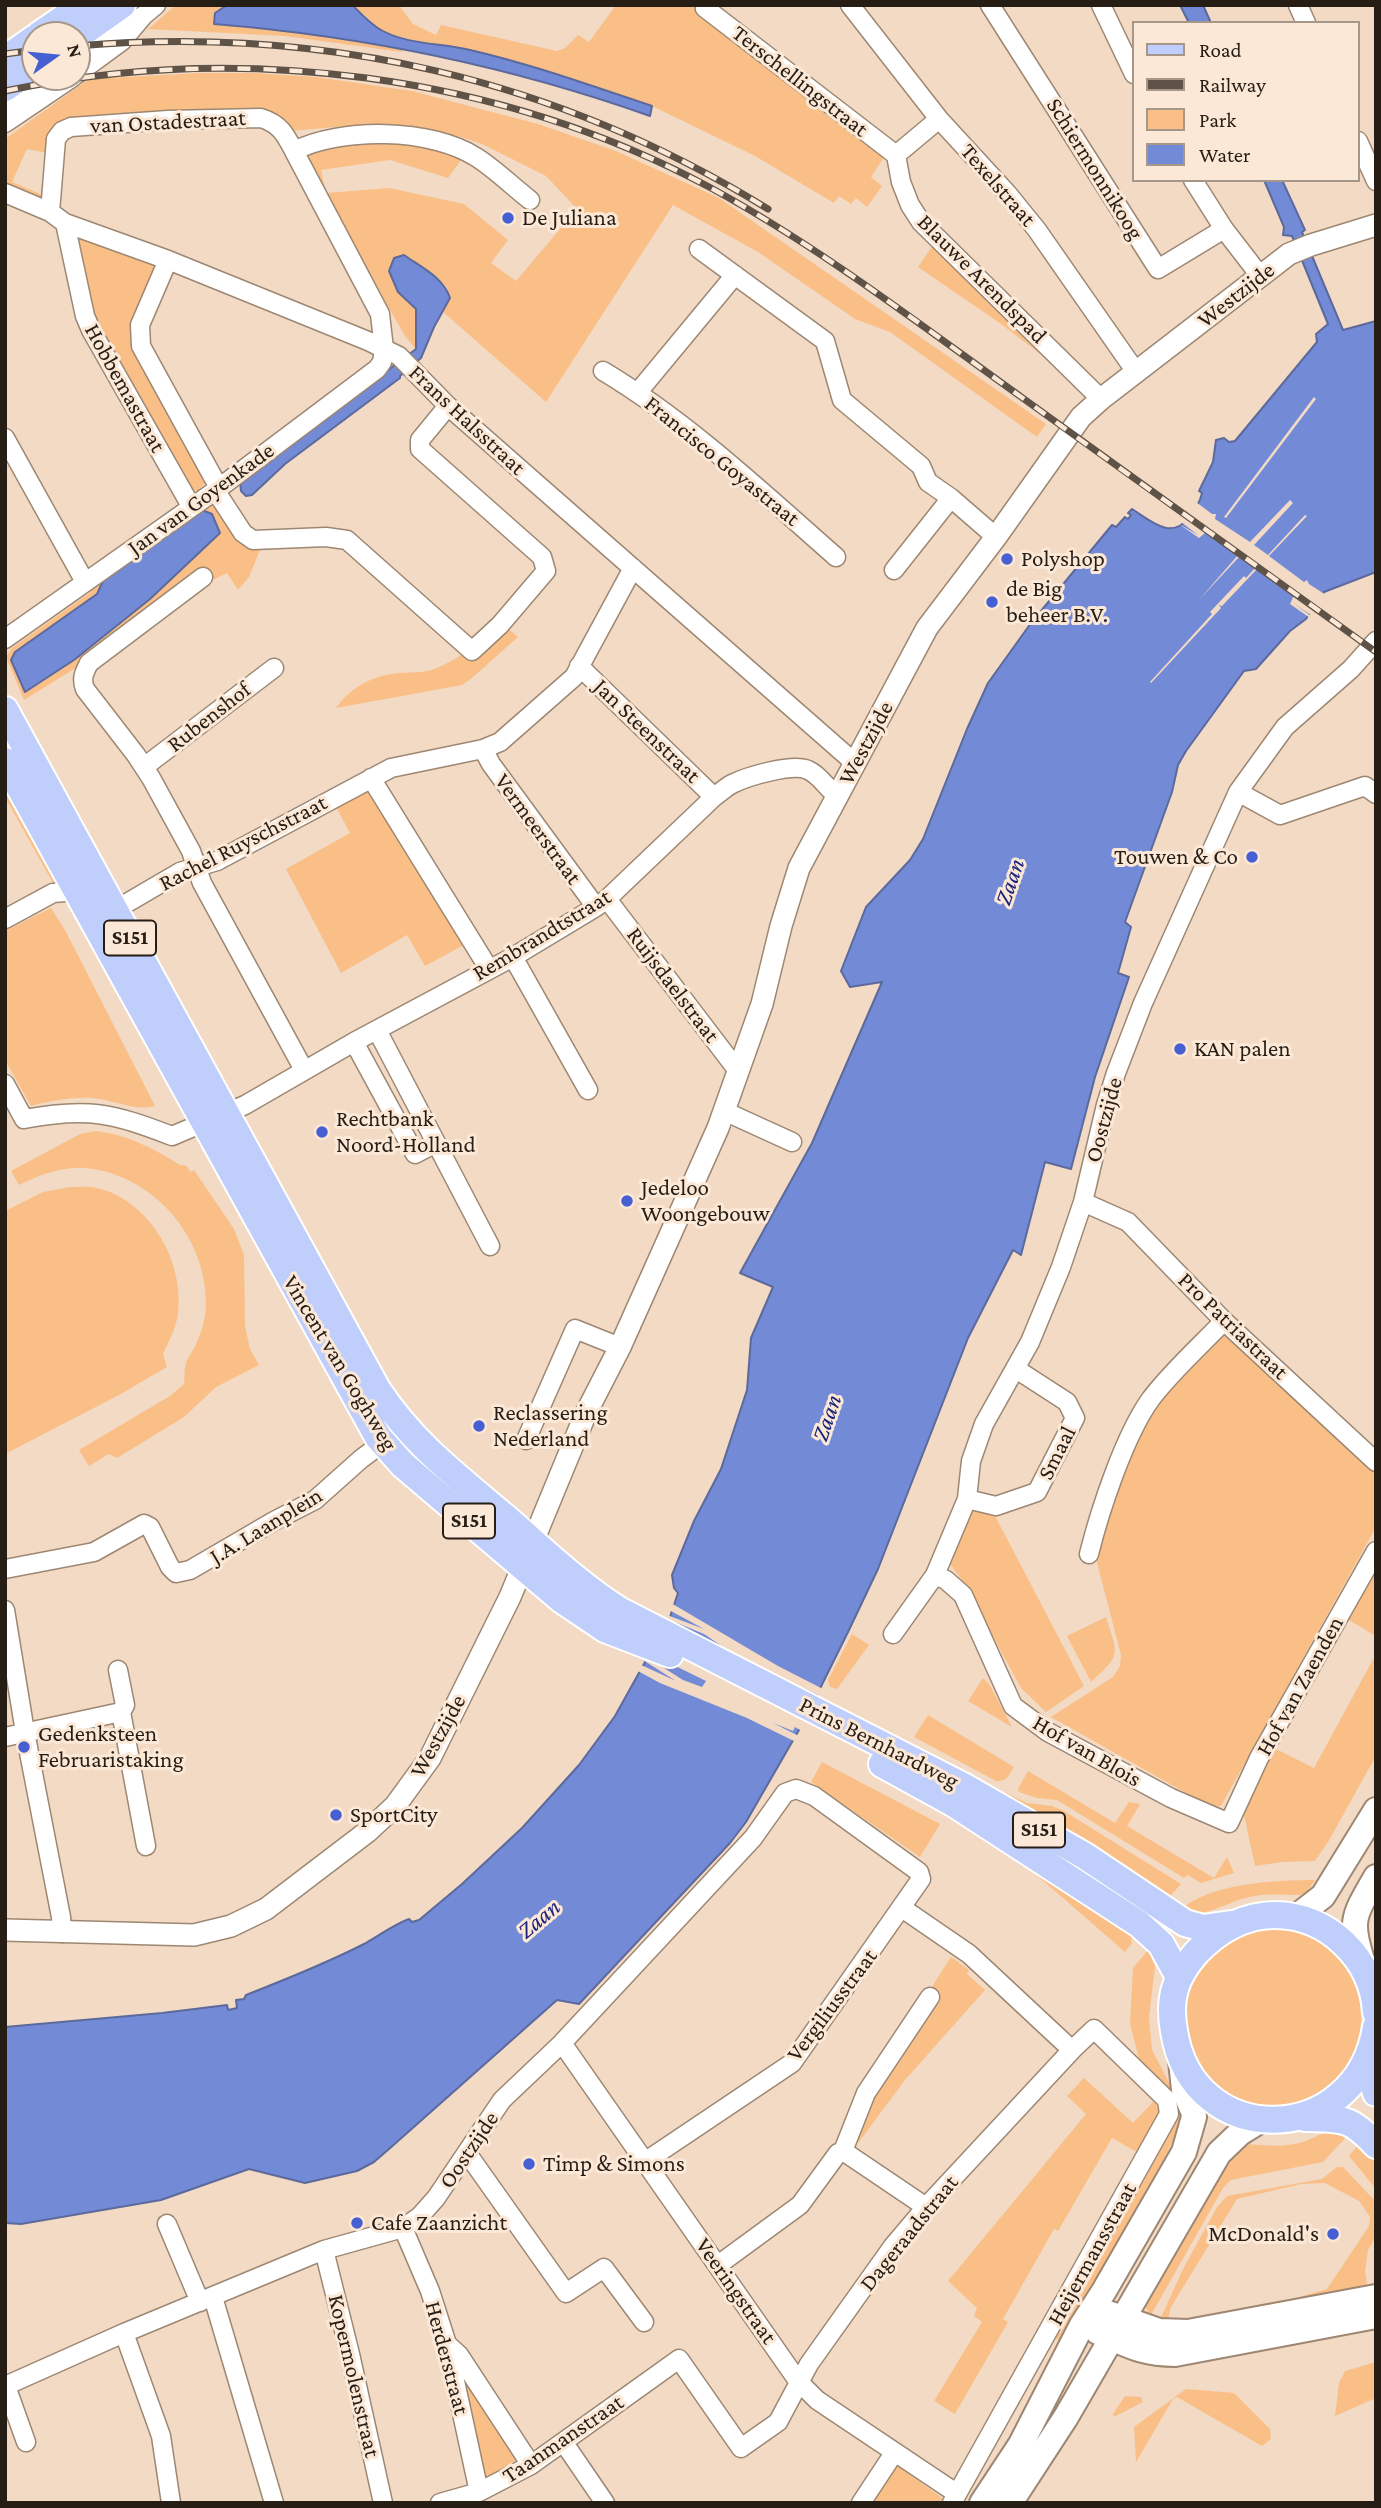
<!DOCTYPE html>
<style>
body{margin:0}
#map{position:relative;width:1381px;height:2508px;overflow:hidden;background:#f3dac4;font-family:"Crimson Pro",serif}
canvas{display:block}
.frame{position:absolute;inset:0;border:7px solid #261d15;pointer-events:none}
.legend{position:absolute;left:1132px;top:21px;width:228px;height:161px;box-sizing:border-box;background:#fce8d6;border:2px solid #a69789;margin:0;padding:9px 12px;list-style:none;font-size:21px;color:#261d15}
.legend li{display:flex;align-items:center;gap:14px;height:35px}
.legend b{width:35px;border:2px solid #a69789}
.north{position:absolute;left:21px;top:21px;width:70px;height:70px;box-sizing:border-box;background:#fce8d6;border:2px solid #a69789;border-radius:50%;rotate:75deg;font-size:19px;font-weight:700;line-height:28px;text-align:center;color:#261d15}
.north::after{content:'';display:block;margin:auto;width:24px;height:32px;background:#465fd3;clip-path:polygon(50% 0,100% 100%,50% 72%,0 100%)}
</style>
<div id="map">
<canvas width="1381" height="2508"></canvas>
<div class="frame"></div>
<ul class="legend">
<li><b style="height:9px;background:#bfcefa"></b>Road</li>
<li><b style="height:9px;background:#5f5246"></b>Railway</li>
<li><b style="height:19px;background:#f9bf87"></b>Park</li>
<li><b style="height:19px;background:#738ad6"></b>Water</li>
</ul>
<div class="north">N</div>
</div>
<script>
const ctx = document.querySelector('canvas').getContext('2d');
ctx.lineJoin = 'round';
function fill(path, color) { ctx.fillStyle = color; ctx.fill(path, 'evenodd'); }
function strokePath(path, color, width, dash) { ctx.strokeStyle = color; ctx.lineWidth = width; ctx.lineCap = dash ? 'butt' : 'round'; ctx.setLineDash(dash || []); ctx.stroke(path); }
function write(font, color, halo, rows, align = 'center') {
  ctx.font = font + ' "Crimson Pro",serif'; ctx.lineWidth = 6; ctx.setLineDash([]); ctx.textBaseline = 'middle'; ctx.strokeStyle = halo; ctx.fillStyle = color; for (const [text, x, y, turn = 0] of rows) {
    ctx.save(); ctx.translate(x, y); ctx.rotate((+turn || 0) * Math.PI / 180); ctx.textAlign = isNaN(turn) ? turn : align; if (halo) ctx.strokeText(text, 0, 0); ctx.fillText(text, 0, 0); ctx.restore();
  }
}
const green = new Path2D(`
 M176,5H226L215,13L278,29L375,42L402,49V52L285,36L148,29Z
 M353,5H399L413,24L436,35L441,25L557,51L565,48L578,35L589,42L616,5H698L696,10L701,15L757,54L884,157L871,177L882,186L867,207L856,198L851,204L839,196L834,203L755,156L652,106L510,60L467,49L434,45L401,37L380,30L365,15L355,9Z
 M200,73H252L316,77L412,91L538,124L616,151L719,198L1046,424L1037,437L890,332L855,319L758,252L673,205L546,402L443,312L446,307L447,287L404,255L393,284L416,309V349L405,336L307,164V152L359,140L412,141L464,156L448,178L390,160L321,170L326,193L389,188L464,204L508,240L491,263L516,281L577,209L546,176L482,144L458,136L397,125L369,124L291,131L285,122L64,124L47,153L27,149L12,182L43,195L40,199L5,184V139L89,79Z
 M77,235L153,261L155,270L134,326L207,480L199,490L190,491L94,326L73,243Z
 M933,245L1064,372L1001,324L918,267Z
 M209,499L262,545L249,577L238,590L227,573L213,580L204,569L79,666L24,700L6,657L12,648L91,592L93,587ZM202,510L212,514L220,533L150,599L74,660L24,691L11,660L15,652L97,594Z
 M505,626L518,637L472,678L462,685L336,708C350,687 376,674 401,673C415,672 427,673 439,667C462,657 484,640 505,626Z
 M5,774L65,884L54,885L5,797Z
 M362,781L461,937L462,946L425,966L407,935L341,973L286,869L350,833L336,807Z
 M51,908L65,930L155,1106C134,1112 113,1099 91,1098C71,1097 50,1101 31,1106L5,1060V931Z
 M96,1131C128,1135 153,1148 180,1165L187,1166L190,1172L194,1170L234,1229L244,1255L245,1326L250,1349L259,1365L216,1387L184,1417L117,1458L109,1454L89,1466L79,1450L170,1396L184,1384C185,1377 184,1369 186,1363C188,1356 194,1350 196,1344C202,1331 206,1317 206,1303C206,1236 153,1175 86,1168C63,1166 39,1175 19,1185L11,1171L80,1134Z
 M70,1187C78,1187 88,1186 97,1188C149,1200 185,1261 178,1314C176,1328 169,1341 163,1354L167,1367L119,1395L5,1454V1211L43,1192Z
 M1222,1327L1376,1475V1527L1221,1806L1211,1807L1051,1717L1113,1677L1120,1666L1121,1655L1095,1555L1123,1458L1143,1421Z
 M974,1505L993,1512L1084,1686L1046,1712L1021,1688L962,1580L950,1564Z
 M1376,1567V1636L1347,1619Z
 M1106,1617C1118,1655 1122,1654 1091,1682L1067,1636Z
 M852,1634L869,1645L837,1689L830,1687L828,1680Z
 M1376,1654V1756L1328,1842L1315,1861L1282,1862L1255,1866L1242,1805L1274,1748L1314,1768Z
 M983,1678L989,1684L1012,1727L968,1701Z
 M928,1715L1014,1767C1009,1775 1007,1782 996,1781L914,1737Z
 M822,1762L940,1824L920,1857L811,1782Z
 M1028,1771L1115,1823L1129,1802L1140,1804L1127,1826L1214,1878L1227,1857L1234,1873L1201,1883L1188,1875L1184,1878L1057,1800L1037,1798L1019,1792L1018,1789Z
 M1006,1793L1027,1803L1052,1806L1064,1811L1181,1884L1171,1895L1168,1896L1003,1798Z
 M1005,1852L1135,1935L1131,1940L1132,1943L1125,1952L1032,1871Z
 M1315,1880L1307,1892L1300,1895C1284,1895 1266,1893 1250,1897C1227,1901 1203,1921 1180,1910C1210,1883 1276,1880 1315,1880Z
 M1183 2018a89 89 0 1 1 178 0a89 89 0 1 1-178 0Z
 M1149,1949L1155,1967L1149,2017L1152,2050L1178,2100L1181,2110L1177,2132L1164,2159L1065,2343L1053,2337L1055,2331L1060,2334L1174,2125L1170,2122L1140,2063L1130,2024L1133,1968Z
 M951,1957L969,1970L967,1974L985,1990L905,2080L858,2143L855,2138C883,2076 913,2014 951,1957Z
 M1084,2078L1133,2123L1154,2101C1166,2120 1151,2137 1142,2155L1112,2138L1058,2231L1054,2229L1003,2319L1008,2322L955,2414L934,2401L982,2322L974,2316L977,2308L948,2281L1086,2114L1067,2096Z
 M1336,2130L1348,2135L1323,2162L1241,2178L1231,2180L1223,2188L1151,2315L1144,2306L1233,2154L1245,2144C1264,2145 1285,2148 1303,2142C1315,2138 1324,2131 1336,2130Z
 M1358,2145L1376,2163V2189L1349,2156Z
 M1337,2167H1343L1376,2202V2236L1368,2250L1365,2272L1367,2285L1296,2301H1285L1327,2289L1369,2226L1370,2217L1359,2201L1325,2183L1301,2184L1237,2199L1171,2307L1167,2324L1159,2322L1183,2269L1217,2207L1227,2196L1322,2179Z
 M1376,2362V2398L1335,2416L1339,2383L1345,2371Z
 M460,2373L520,2458L482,2480Z
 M1186,2389L1234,2393L1270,2429L1271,2439L1262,2446L1177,2397L1173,2399L1136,2462L1134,2427Z
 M1125,2396L1141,2397L1143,2402L1114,2417L1113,2414Z
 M893,2466H898L942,2498L943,2503H867Z`);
const water = new Path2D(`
 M227,5H353C355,9 376,28 381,30C408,45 441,43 470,50C531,64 592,86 652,106L650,116C509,66 363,36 214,24L215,13Z
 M1180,5H1203L1211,23H1189Z
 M1264,180H1282L1305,230L1302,232L1343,330L1376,321V572L1324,592L1306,619L1290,631L1256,669L1244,671L1186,751L1178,765L1172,792L1125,922L1131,927L1118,973L1129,977L1095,1077L1071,1169L1045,1162L1021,1255L1013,1250L968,1338L878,1569L849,1630L803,1723L746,1822L730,1843L579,2004L557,2000L389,2149L374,2162L357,2171L305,2183L249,2169L161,2200L21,2224L5,2223V2027L162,2013L227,2005L228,2010L237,2008L236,2000L244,1999L246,1995C287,1979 327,1963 366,1943C380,1935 393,1925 409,1919L412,1922L419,1920L462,1884L522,1828L579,1765L615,1716L670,1617L678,1593L674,1588L672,1575L694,1521L721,1469L747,1390L751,1338L773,1287L740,1273L812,1143L882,982L850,987L841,971L866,907L910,860L923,839L967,729L988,683L1031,623L1112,525L1116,527L1125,517L1128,519L1131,515L1128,513L1132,509C1151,521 1172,541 1189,517C1195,509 1200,503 1202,493L1199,491L1213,462L1216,440L1224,438L1229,442L1235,441L1317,342L1316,334L1328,324L1292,236L1283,235L1284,227Z
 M404,255C421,267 443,277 450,298L434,327L421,358L400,376V378L285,464L252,495L246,496L241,491L240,481L416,349V309L398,292L389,271L394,258Z
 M202,510L212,514L220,533L150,599L74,660L25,692L11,660L15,652L97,594L103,581Z`);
const pier = new Path2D(`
 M1314,397L1316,399L1226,518L1224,517Z
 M1290,500L1293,503L1254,545L1268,555L1305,515L1307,516L1269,556L1304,582L1307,580L1309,584L1326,595L1311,615L1293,603L1311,616L1310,618L1290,604L1294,595L1257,569L1222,606L1219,605L1221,608L1151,683L1150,682L1212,614L1210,612L1244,576L1246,578L1255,568L1239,557L1198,601L1238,555L1206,532L1199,538L1179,524L1198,535L1181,522L1196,502L1212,514H1216L1215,519L1250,542Z
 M671,1603L778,1666L823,1689L820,1696L802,1687L819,1698L802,1731L795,1727L793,1731L773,1723L799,1736L796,1742L747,1718L660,1683L636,1670L639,1664L676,1681L643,1660L645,1656L683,1680L702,1687L706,1681L657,1657L720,1653L723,1647L704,1634L665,1618L667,1615L704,1629L669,1610Z`);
const minor = new Path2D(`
 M706,5L705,8L896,155
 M850,5L939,119L1007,193L1037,230L1136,372
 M990,5L1158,269L1224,229
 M1101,5L1134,74
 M1298,5L1306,23
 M77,55L115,28L137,18
 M77,74L122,41L144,15L156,5
 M5,108L47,77
 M939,119L896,155L901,182L910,205L921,222L1101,399
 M5,123L73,77
 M1358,141L1376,181
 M1193,180L1224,229L1261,277
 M5,193L50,212L65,223L168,260L368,341L399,356L448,406L856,764
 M50,212L56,139L62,131L71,127L168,120L261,118C280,124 285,134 294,151C341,127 431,128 476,157C495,169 512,186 530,200
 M65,223L85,316L91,330L191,506
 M699,249L825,341L842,400L921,466L928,482L951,498L996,537
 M168,260L140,325L141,346L219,488
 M603,371C688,422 762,492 836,557
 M638,392L735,275
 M5,438L85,582
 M215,490L243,533L253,540L326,537L347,540L472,651L500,625L546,571L542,557L420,449V440L448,406
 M894,570L951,498
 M203,577L89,663C84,673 81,678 85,689L136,755L151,778L191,851L202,883L304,1070
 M5,639L219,488L377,369L382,362L384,349L380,314L294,151
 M579,666L714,797
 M483,749L491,764L596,907
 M144,767L274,668
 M371,778L489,969
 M1238,792L1280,815L1365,786L1376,794
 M607,899L738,1071
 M115,910L180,872L217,861L391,768L483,749L500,742L574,677L633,568
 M5,919L53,893L77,891
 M513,957L588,1090
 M377,1030L490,1246
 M354,1042L415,1154L436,1143
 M5,1084L24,1119C88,1107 112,1113 172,1136L245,1105L354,1042L513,957L596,907L607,899L714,797C720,793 726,787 732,784C748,776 793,763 808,770C820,775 827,789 838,796
 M724,1111L792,1142
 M1083,1202L1128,1222L1224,1321L1376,1462
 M526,1440L575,1329L620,1347
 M967,1499L996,1506L1037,1492L1075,1418L1067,1402L1016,1369
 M1089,1554C1100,1510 1124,1437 1150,1400C1169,1374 1201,1345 1224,1321
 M5,1569L94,1552L144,1524L150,1527L170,1567L176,1573L190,1570L274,1521L315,1500L361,1459L389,1438
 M935,1575L946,1580L963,1595L1013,1706L1048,1732L1171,1798L1229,1823L1259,1758L1376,1551
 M5,1610L25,1732L61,1917L62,1933
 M893,1634L935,1575L967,1499L971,1461L984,1424L1030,1342L1061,1267L1083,1202L1106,1105L1116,1073L1143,1003L1238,792L1285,727L1351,669L1376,641
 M118,1670L125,1705L121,1712L146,1846
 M5,1737L121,1712
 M902,1908L969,1954L1072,2050
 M562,2043L798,2381L817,2400L956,2493
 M843,2151L866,2093L930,1997
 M467,2153L566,2293L604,2268L644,2322
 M167,2224L200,2302
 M403,2228L430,2291L447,2344L479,2492
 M324,2250L350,2354L383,2503
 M718,2265L800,2205L838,2153L843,2151L926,2207
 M213,2297L274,2503
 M124,2333L161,2436L171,2503
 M448,2345L459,2355L531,2465
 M5,2386L124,2333L324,2250L403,2228L420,2216L436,2198L502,2100L562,2043L753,1838L785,1793L796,1789L814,1796L919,1872L921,1879L792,2063L646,2161
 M6,2386L26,2442
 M564,2443L605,2503
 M440,2503L479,2492L531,2465L679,2359L741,2448L778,2422L809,2364L893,2246L926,2207L1072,2050L1094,2029L1167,2100L1169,2114L952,2503
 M861,2503L894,2453`);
const tertiary = new Path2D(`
 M5,1930L194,1935L231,1926L266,1909L367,1832L395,1806L430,1758L510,1597L586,1413L620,1347L718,1128L762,1004L781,926L799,868L927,628L996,537L1081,417L1101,399L1289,254L1311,245L1376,225`);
const secondary = new Path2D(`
 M1296,1917L1323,1896L1376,1810
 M1364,1967C1350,1920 1351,1920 1376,1877
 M1108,2313L1159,2331L1188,2332L1376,2297
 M1098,2332C1128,2345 1142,2354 1175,2354L1376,2316
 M982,2503L1021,2444L1082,2325L1104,2291L1184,2152L1194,2117L1193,2111L1184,2090L1181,2061
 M1010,2503L1066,2417L1219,2153L1240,2133L1261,2120`);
const primary = new Path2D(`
 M39,35L83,5
 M77,37L122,5
 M5,59L35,38
 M5,88L35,67
 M5,710L377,1389C413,1444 458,1477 506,1518C543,1550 578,1584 619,1610L963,1786L1085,1856L1185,1923L1203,1928L1231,1924
 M5,761L378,1437L403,1465L562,1600L605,1629L670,1654
 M882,1764L953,1803L1139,1924L1161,1944L1178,1975
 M1376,2012C1373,1959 1328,1915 1275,1915C1243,1915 1218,1930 1196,1953C1175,1977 1168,1999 1174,2031C1193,2152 1357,2148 1376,2027
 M1366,2062L1376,2093
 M1305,2118C1342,2119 1349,2116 1376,2145`);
const rail = new Path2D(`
 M77,46C324,25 557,79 768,209
 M5,54L35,50
 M5,91C240,41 499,74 711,188C821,248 922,326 1024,399C1141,484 1259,567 1376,652`);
const markers = [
 [508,218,7,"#465fd3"],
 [1007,559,7,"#465fd3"],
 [992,602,7,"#465fd3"],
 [1252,857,7,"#465fd3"],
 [1180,1049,7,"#465fd3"],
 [322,1132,7,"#465fd3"],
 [627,1201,7,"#465fd3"],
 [479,1426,7,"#465fd3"],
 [24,1747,7,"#465fd3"],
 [336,1815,7,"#465fd3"],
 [529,2164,7,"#465fd3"],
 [357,2223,7,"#465fd3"],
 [1333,2234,7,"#465fd3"]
];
const shields = [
 [130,938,52],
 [469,1521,52],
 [1039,1830,52]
];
const shieldNames = [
 ["S151",130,938],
 ["S151",469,1521],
 ["S151",1039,1830]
];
const streetNames = [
 ["Terschellingstraat",800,81,38],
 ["van Ostadestraat",168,122,-3],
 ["Schiermonnikoog",1095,169,58],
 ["Texelstraat",998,185,49],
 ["Blauwe Arendspad",982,279,45],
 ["Westzijde",1236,295,-38],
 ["Hobbemastraat",125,388,61],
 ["Frans Halsstraat",467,420,43],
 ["Francisco Goyastraat",722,461,39],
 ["Jan van Goyenkade",201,499,-36],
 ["Rubenshof",209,717,-38],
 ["Jan Steenstraat",647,731,44],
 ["Westzijde",866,743,-62],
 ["Vermeerstraat",538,829,54],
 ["Rachel Ruyschstraat",243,843,-27],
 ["Rembrandtstraat",542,935,-31],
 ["Ruijsdaelstraat",673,985,53],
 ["Oostzijde",1104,1120,-75],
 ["Pro Patriastraat",1233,1326,44],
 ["Vincent van Goghweg",340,1363,59],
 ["Smaal",1057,1453,-63],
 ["J.A. Laanplein",266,1526,-31],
 ["Hof van Zaenden",1300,1686,-61],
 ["Westzijde",438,1736,-61],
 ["Prins Bernhardweg",879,1743,27],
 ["Hof van Blois",1087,1751,30],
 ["Vergiliusstraat",832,2005,-53],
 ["Oostzijde",469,2150,-56],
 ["Dageraadstraat",909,2233,-51],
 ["Heijermansstraat",1092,2254,-61],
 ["Veeringstraat",736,2291,55],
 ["Herderstraat",447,2358,75],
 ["Kopermolenstraat",354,2376,77],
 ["Taanmanstraat",563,2439,-34]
];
const poiNames = [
 ["De Juliana",522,218],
 ["Polyshop",1021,559],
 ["de Big",1006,589],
 ["beheer B.V.",1006,615],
 ["Touwen & Co",1238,857,"right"],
 ["KAN palen",1194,1049],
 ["Rechtbank",336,1119],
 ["Noord-Holland",336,1145],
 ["Jedeloo",641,1188],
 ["Woongebouw",641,1214],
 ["Reclassering",493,1413],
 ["Nederland",493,1439],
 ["Gedenksteen",38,1734],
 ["Februaristaking",38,1760],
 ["SportCity",350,1815],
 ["Timp & Simons",543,2164],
 ["Cafe Zaanzicht",371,2223],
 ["McDonald's",1319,2234,"right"]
];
const waterNames = [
 ["Zaan",1010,882,-71],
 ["Zaan",827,1418,-71],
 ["Zaan",539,1919,-40]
];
fill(green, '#f9bf87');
fill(water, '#738ad6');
strokePath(water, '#5c699c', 2);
fill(pier, '#f3dac4');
strokePath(minor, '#9d8772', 21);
strokePath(tertiary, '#9d8772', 24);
strokePath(secondary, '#9d8772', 28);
strokePath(primary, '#fff', 30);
strokePath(minor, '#fff', 18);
strokePath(tertiary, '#fff', 21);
strokePath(secondary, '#fff', 24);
strokePath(primary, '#bfcefa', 26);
strokePath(rail, '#5f5246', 7);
strokePath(rail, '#fce8d6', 4.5, [13]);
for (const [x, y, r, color] of markers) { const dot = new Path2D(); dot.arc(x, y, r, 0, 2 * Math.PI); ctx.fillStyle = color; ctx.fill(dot); strokePath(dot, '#fce8d6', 2.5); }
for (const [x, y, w] of shields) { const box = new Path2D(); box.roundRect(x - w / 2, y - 17.5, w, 35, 5); ctx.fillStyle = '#fce8d6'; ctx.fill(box); strokePath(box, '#261d15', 2); }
write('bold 21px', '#261d15', null, shieldNames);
write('23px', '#261d15', '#fce8d6', streetNames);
write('23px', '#261d15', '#fce8d6', poiNames, 'left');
write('italic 24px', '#1a247b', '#fce8d6', waterNames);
</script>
